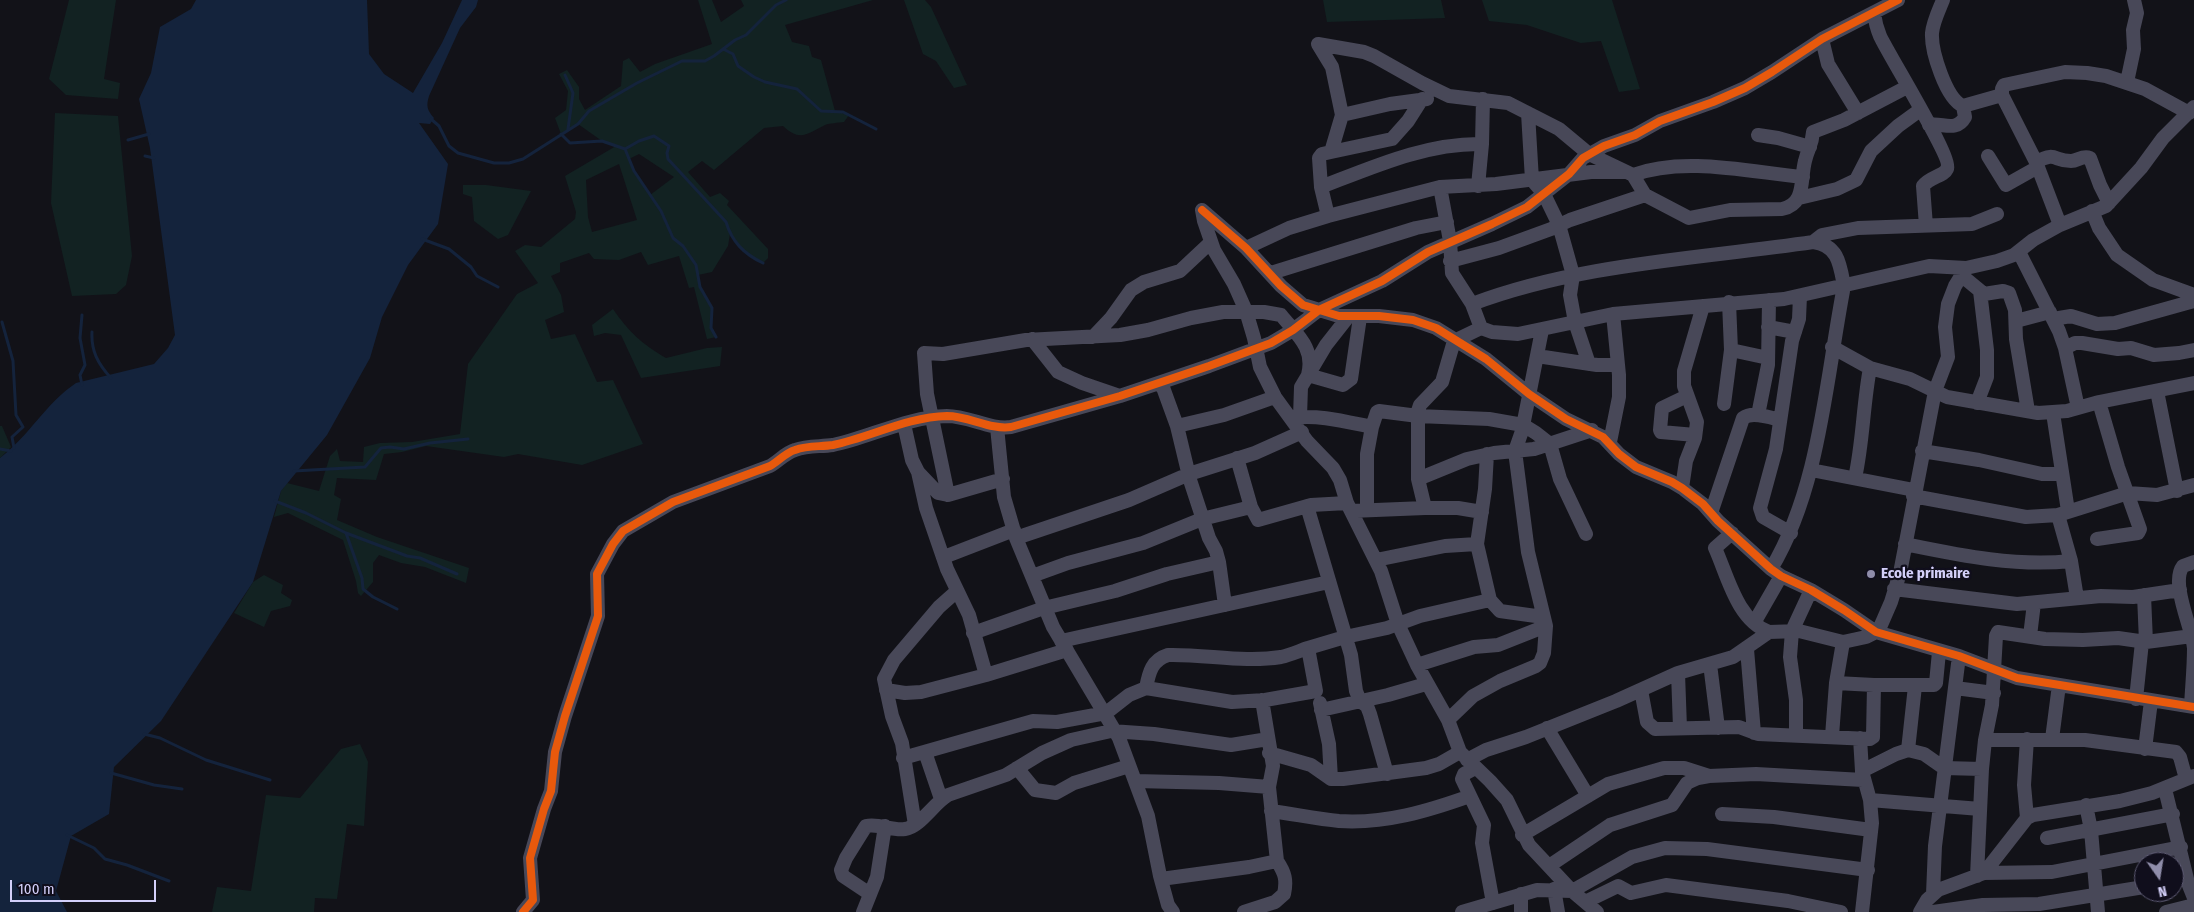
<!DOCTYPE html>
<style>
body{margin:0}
#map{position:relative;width:2194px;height:912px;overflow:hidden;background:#121218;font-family:"Fira Sans Condensed",sans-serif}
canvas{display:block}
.north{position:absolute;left:2134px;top:852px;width:50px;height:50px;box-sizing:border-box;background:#100e1c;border:1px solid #5e5b74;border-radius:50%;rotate:167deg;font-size:14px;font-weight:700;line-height:20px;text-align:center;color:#d3cff9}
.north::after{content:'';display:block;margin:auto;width:18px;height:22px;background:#8f8daa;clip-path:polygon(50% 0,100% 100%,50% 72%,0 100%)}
.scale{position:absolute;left:10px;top:880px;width:146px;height:22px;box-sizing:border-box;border:2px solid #d3cff9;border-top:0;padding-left:6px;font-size:15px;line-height:18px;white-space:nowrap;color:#d3cff9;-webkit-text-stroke:4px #100e1c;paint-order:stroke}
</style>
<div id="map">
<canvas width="2194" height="912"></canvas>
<div class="north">N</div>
<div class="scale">100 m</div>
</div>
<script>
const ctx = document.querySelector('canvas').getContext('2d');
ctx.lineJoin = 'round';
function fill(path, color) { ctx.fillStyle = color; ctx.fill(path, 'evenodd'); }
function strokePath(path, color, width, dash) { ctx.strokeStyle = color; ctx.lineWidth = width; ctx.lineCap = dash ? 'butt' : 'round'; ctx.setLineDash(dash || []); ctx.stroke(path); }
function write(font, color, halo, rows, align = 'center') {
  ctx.font = font + ' "Fira Sans Condensed",sans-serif'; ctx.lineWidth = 4.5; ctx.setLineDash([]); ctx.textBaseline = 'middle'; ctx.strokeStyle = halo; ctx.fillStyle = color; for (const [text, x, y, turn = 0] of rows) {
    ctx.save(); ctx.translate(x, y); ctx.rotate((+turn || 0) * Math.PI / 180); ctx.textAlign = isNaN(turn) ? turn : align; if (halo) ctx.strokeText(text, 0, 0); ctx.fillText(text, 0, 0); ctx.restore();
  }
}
const green = new Path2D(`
 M69,0H116L104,79L120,83L118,99L66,95L49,79Z
 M698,0H712L721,22L744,6L741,0H873L785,25L792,42L809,46L812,57L821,60L835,111L849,115L844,122C838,123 830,123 825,125C807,134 800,142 783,126L764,128L714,170L702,161L688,172L710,197L720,193L729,201L727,205L768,249V258L763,263C749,256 739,247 730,234L728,246L712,272L698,275L700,287L712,308L711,328L716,337L707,339L694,287L689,288L679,256L648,265L641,252L619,260L594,259L589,253L560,263V272L551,276L561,295L564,312L545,320L551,339L575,334L597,382L613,380L643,444L582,465L518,454L504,457L426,446L402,452L384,454L376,480L337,478L334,495L341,499L337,520L377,537L469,568L466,583L425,567L401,563L379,555L373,563V582L361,596L358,593L356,581L343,540L288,513L274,517L281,491L287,483L319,491L330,456L337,449L340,461L363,462L364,447L380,443L412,442L460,434L468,364L517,294L538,283L515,251L525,245L541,247L575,219L576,212L565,176L616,146L602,141L578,124L561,134L555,118L566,110L568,91L559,74L567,70L579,87V99L585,110L621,86L623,61L629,58L640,72L655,64L712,44ZM639,154L674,177L650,195L634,171L629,159ZM619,164L637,220L592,232L588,217L586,180Z
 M904,0H925L931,7L967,85L954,88L936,61L923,54Z
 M1323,0H1441L1445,18L1327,22Z
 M1482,0H1612L1640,89L1619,92L1601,41L1581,43L1527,25L1489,21Z
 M55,113L118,116L132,256L126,285L116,294L72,296L51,203Z
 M463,185H486L531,191L508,235L498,239L474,221L472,197L463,194Z
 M613,309C629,332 642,344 666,358L707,348L722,347L720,366L641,378L621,335L605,333L594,336L592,325Z
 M0,426H2L11,447L0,458Z
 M264,575L283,585L281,593L292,600L290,606L271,611L264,627L234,613L253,582Z
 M360,744L368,762L364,826L347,824L337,899L315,898L314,912H212L217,887L251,891L266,795L300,798L341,749Z`);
const water = new Path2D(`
 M196,0H367L369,54L384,74L413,93L442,43L462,0H478L476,7L460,28L429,96C426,106 427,110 434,118L430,124L419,123L448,164L438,224L408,265L382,317L370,358L327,435L281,491L253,582L161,721L114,767L109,814L71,836L56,891L67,912H0V458C29,436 46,403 76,383L154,364L168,348L175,335L150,148L139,99L151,73L160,27L191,9Z`);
const stream = new Path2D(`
 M723,49L733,54L738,66L754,77L765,82L797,89L821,111L843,112L876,129
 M565,75L573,93L568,129
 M431,119L439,126L449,146L458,153L494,163H509L523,159L578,124L589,111L637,83L682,61H705L714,56L735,40L746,35L776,5L786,0
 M561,134L570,143L602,141L625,149L634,171L661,211L673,238L683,246L696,265L700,287L712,308L711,328L716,337
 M128,140L149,134
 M625,149L639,141L654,136L669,146L667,153L668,159L726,222C732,242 744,254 763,263
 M145,156L154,158
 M422,239L449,249L471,267L477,276L498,287
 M82,315L80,338L85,365L80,375L82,385
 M2,322L13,361L16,415L23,427L12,437L14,448
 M92,332C91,351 98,364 111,378
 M0,449L11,451
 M294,471L365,467L381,448L390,447L404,449L430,443L468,439
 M275,501L306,513L346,533L407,556L420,558L457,574
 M346,533L362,578L363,589L373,597L397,609
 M144,734L160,738L206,760L270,780
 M111,773L154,785L182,789
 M67,835L94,848L105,859L127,865L169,881`);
const minor = new Path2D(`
 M1943,0C1939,10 1933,22 1932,33C1931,51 1946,99 1963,106L2002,95
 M1874,13C1875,21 1877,29 1880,36C1888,54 1953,158 1947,169C1944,176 1929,177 1923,186L1926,226
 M1822,39L1828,64L1858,113
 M1318,44L1364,52L1374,56L1422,83L1449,96L1508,103L1559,129L1589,154L1633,175L1645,195L1689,218L1730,210L1782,209C1806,204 1800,180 1805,161C1808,148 1812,146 1813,132L1844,120L1907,87
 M2127,82L2134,49L2133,30L2137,13L2134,0
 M1528,113L1532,180L1544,194L1559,225L1573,275L1570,295L1575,322L1589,364
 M1342,115L1390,104L1427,99
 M1929,125C1942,122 1956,133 1965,117L1963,106
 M1758,135L1778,138L1810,147
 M1331,152L1392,139L1408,121L1422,99
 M1988,156L2006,185L2038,167
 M2036,162C2057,151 2053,161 2071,161C2078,161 2082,155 2090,158L2100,185L2109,203
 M1633,175C1683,156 1750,172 1803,177
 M1478,186L1482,144L1483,99
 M1321,187C1373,167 1426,143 1482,144
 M1440,187L1450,241L1452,273L1472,304L1481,328L1492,332L1518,334L1613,314L1784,299L1929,266L1966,268L1997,261L2014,255L2033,240L2060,225L2106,206L2141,168L2163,138L2194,107
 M1799,198L1837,189L1856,180L1871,151L1898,126L1920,110
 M1202,210L1246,248L1281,286L1303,305L1339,316H1379L1413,320L1436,328L1486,359L1529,394L1566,419L1603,437L1619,454L1636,467L1672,482L1682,488L1703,504L1718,521L1771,569L1781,576L1811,590L1844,610L1876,632L1959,656L2017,678L2194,707
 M1202,210L1204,221L1214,250L1234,284L1246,311L1254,338L1260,367L1275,397L1307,441L1333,468L1340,480L1347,503L1381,571L1398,624L1417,665L1448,720L1460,752L1490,781L1507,800L1529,845L1572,891L1597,912
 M2092,211L2099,228L2117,255L2153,280L2194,295
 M1328,216L1440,187L1496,184L1591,172H1622
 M2060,225L2036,162L2002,95V89L2004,85L2065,72L2087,73L2106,76L2145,89L2189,113
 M1813,242L1822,235L1858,228L1972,224L1997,214
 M1246,248L1289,228L1328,216L1321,187L1319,158L1322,154L1331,152L1342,115L1332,67L1318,44
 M2019,252L2059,331L2065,348L2078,408
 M1450,261L1499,248L1551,229L1570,220L1645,195
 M1271,273L1416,228L1447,222
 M1961,275L1984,294L2003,291L2009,293L2015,310L2016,339L2028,411
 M1472,304C1581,263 1698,259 1813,242C1838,245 1840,264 1844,286C1826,378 1820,488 1771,569
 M2053,319L2071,316L2097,324L2115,323L2194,301
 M2016,321L2050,312
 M1768,327L1795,332
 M1093,337L1111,318L1131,290L1144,282L1180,271L1211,242
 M1032,339L1058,372L1082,383L1120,396
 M1832,347L1870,368L1910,379L1947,397L2038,413L2067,411L2099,402L2194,383
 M2065,348L2075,343H2082L2118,349L2131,348L2154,355L2179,353L2194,350
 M1731,350L1768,358
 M1537,356L1597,365H1618
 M1161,382L1177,426L1190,480L1209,538L1216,551L1219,562L1225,605
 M2157,391L2177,491
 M1687,396L1662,408L1660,430L1661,432L1695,435
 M1977,403L1987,377V350L1980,291
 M1724,404L1731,350L1729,302
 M2053,413L2068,511
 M1758,415L1768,365L1769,300
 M1300,417L1301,387L1326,345L1348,317
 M1292,418C1318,414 1347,422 1372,427L1377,412L1379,411L1418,416L1489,419L1523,425L1536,433L1550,444L1560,479L1586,534
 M904,424L912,460L918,472L938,493L948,495
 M1177,426L1224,415L1275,397
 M997,427L1004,497L1016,538L1053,627L1119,738L1148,816L1160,876L1168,905L1173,912
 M1610,442L1619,397V375L1613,314
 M1922,451L1979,460L2042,474H2062
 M1487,454L1485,489L1477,544L1490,600
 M1237,458L1251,507L1258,520L1311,505L1347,503
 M1811,470L1914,490
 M918,472L926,508L947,569L969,615L986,675
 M1855,478C1863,442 1863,405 1870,368
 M1003,479L948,495L927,394L924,353L943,354L1026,340L1120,335L1148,330L1191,318L1223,312H1264L1281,315C1297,335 1315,348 1308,375L1343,385L1351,379L1360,317
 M1418,479V411L1420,405L1442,382L1454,341L1481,328
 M1682,488L1686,461L1695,438L1697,422L1684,386V371L1703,306
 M1913,496L2026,517L2058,515L2128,493L2157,495L2194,485
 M1307,506L1351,655L1356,691L1360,701L1367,706L1370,714L1387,774
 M1425,508H1458L1482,512
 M1367,510V454L1372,427
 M1351,511L1425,508L1418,479L1467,459L1494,453L1534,449L1592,430
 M1711,513L1743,418C1752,411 1769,417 1780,420
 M2058,515L2071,561L2077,598
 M1732,533L1715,548C1728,577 1737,620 1769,632
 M1791,533L1763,517L1760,508L1776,449L1792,341L1799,319L1800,296
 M1016,538L1129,500L1189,474L1255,453L1302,432
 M2097,539L2138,533L2140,529L2118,467L2099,402
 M1905,544C1959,555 2015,567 2071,561
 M944,557L1014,530
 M1376,560L1445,546L1477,544
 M1032,576L1068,563L1143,543L1202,519L1251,507
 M1894,589L2017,604L2101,596L2133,597L2180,590
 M2144,595L2146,642
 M1754,623L1781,576
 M973,633L1044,608L1115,591L1167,574L1219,562
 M2030,636L2034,603
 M1061,641L1329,582
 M1747,649L1754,733
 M1710,664L1718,728
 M1417,665L1474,647L1498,645L1546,626
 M1678,673L1680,728
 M1836,683L1874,685H1934L1936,683L1939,652
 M1146,688C1149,672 1152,660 1168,655C1206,654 1243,663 1281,657C1290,655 1299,651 1308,648
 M1955,688L1994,693
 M886,690L905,693L921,692L986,675L1067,650
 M1641,690L1647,722L1655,729L1739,727L1758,734L1870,739L1873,737L1874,685
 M2136,699L2142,642
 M1262,700L1273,766L1269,787L1277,861
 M1320,703L1329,744L1331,779
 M2191,706C2192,687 2194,667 2194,648C2192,627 2170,583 2183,566L2194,562
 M1321,710L1388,695L1426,684
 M1448,720L1473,696L1500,681L1536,666L1540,663L1544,653L1546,626L1528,552L1515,451L1522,431L1542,330
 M1547,728L1588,796
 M1796,734V700L1790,657L1792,631L1811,590
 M1832,736L1836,683L1843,642
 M1860,738L1862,771L1870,800L1872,823L1862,912
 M2027,739L2024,785L2027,818
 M2052,739L2059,685
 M1985,740H2085L2176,752L2180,757L2186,779
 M2145,749L2151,701
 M1908,750L1924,754L1944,768L1982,769
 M925,752L941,799
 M1269,753L1311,765L1331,779H1343L1426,768L1439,764L1460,752
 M903,758L1033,721L1057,722L1106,713L1129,695L1146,688L1232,702L1265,700L1316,691L1308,648L1345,637L1387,628L1420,616L1490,600L1500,611L1543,617
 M1467,760L1486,750L1526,737L1616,701L1678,673L1733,657L1769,632L1799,631L1843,642L1866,637L1876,632L1881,625L1891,602L1900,573L1935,391L1948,357L1945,327L1948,304L1955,286L1966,268
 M1017,768L1035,790L1056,793L1074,783L1129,766
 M1475,768L1464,774L1462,779L1484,825L1482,843L1493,903
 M1862,771L1896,754L1908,750L1915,686
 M1135,781L1219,783L1269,787
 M2165,789L2188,883L2194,898
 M1870,800L1980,809
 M2086,805L2091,830L2098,912
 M1271,811C1294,814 1317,819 1339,821C1385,824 1428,811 1470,796
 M1722,814L1774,817L1871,830
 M915,825L902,743L892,716L884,679L894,660L939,607L957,591
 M1522,835L1608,784L1664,768H1684L1709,776L1756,774L1863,780
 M2047,838L2173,814
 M1549,866L1610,825L1672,805L1687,783L1698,778L1709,776
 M1984,873L2052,872L2181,847
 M1977,876L1982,769L1985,740L1992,705L1996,636L1998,632L2045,639L2083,640L2118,638L2146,642L2192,636
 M1161,879L1249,867L1277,861C1285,873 1287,880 1284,894L1275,902L1244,912
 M1554,889L1558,912
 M870,894L843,876L841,870L846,858L866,826C879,823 892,831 905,829C920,827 934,803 948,795L1006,775L1042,753L1071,740L1111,731L1154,734L1231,745L1268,739
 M1933,894L1935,846L1959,656
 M1585,902L1618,886L1631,893L1666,885L1788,901L1841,912
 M523,912L533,900L530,858L544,809L551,791L555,752L565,716L598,616L597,574L613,544L623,531L673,502L770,466C779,461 785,453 795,450C808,445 820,447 833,445C871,437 907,417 947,416C969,416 990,430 1011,427L1120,396L1209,366L1271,343L1293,330L1319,310L1382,281L1428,252L1492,224L1527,207L1569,174L1583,158L1604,146L1635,135L1660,121L1713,102L1745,88L1772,72L1822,39L1898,0
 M863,912L877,877L885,826
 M1462,912L1537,890L1572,891L1632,857L1665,848L1707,849L1868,870
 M1521,912V894
 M1920,912L1927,900L1938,890L1984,873L2027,818L2033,815L2120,801L2152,793L2194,776
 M1933,912L1983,905L2039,904L2144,887
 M2166,912L2194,905`);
const cycleway = new Path2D(`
 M1202,210L1246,248L1281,286L1303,305L1339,316H1379L1413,320L1436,328L1486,359L1529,394L1566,419L1603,437L1619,454L1636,467L1672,482L1682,488L1703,504L1718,521L1771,569L1781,576L1811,590L1844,610L1876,632L1959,656L2017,678L2194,707
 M523,912L533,900L530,858L544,809L551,791L555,752L565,716L598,616L597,574L613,544L623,531L673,502L770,466C779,461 785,453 795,450C808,445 820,447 833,445C871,437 907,417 947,416C969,416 990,430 1011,427L1120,396L1209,366L1271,343L1293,330L1319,310L1382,281L1428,252L1492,224L1527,207L1569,174L1583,158L1604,146L1635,135L1660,121L1713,102L1745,88L1772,72L1822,39L1898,0`);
const markers = [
 [1871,574,5,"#8f8daa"]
];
const poiNames = [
 ["Ecole primaire",1881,574]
];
fill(green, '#122222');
fill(water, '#14233c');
strokePath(stream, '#14233c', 3);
strokePath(minor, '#484858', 14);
strokePath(cycleway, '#e8590c', 8);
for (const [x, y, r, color] of markers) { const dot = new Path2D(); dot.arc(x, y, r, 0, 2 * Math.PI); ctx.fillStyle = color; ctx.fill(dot); strokePath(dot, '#100e1c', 2); }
write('bold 15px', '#d3cff9', '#100e1c', poiNames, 'left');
</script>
